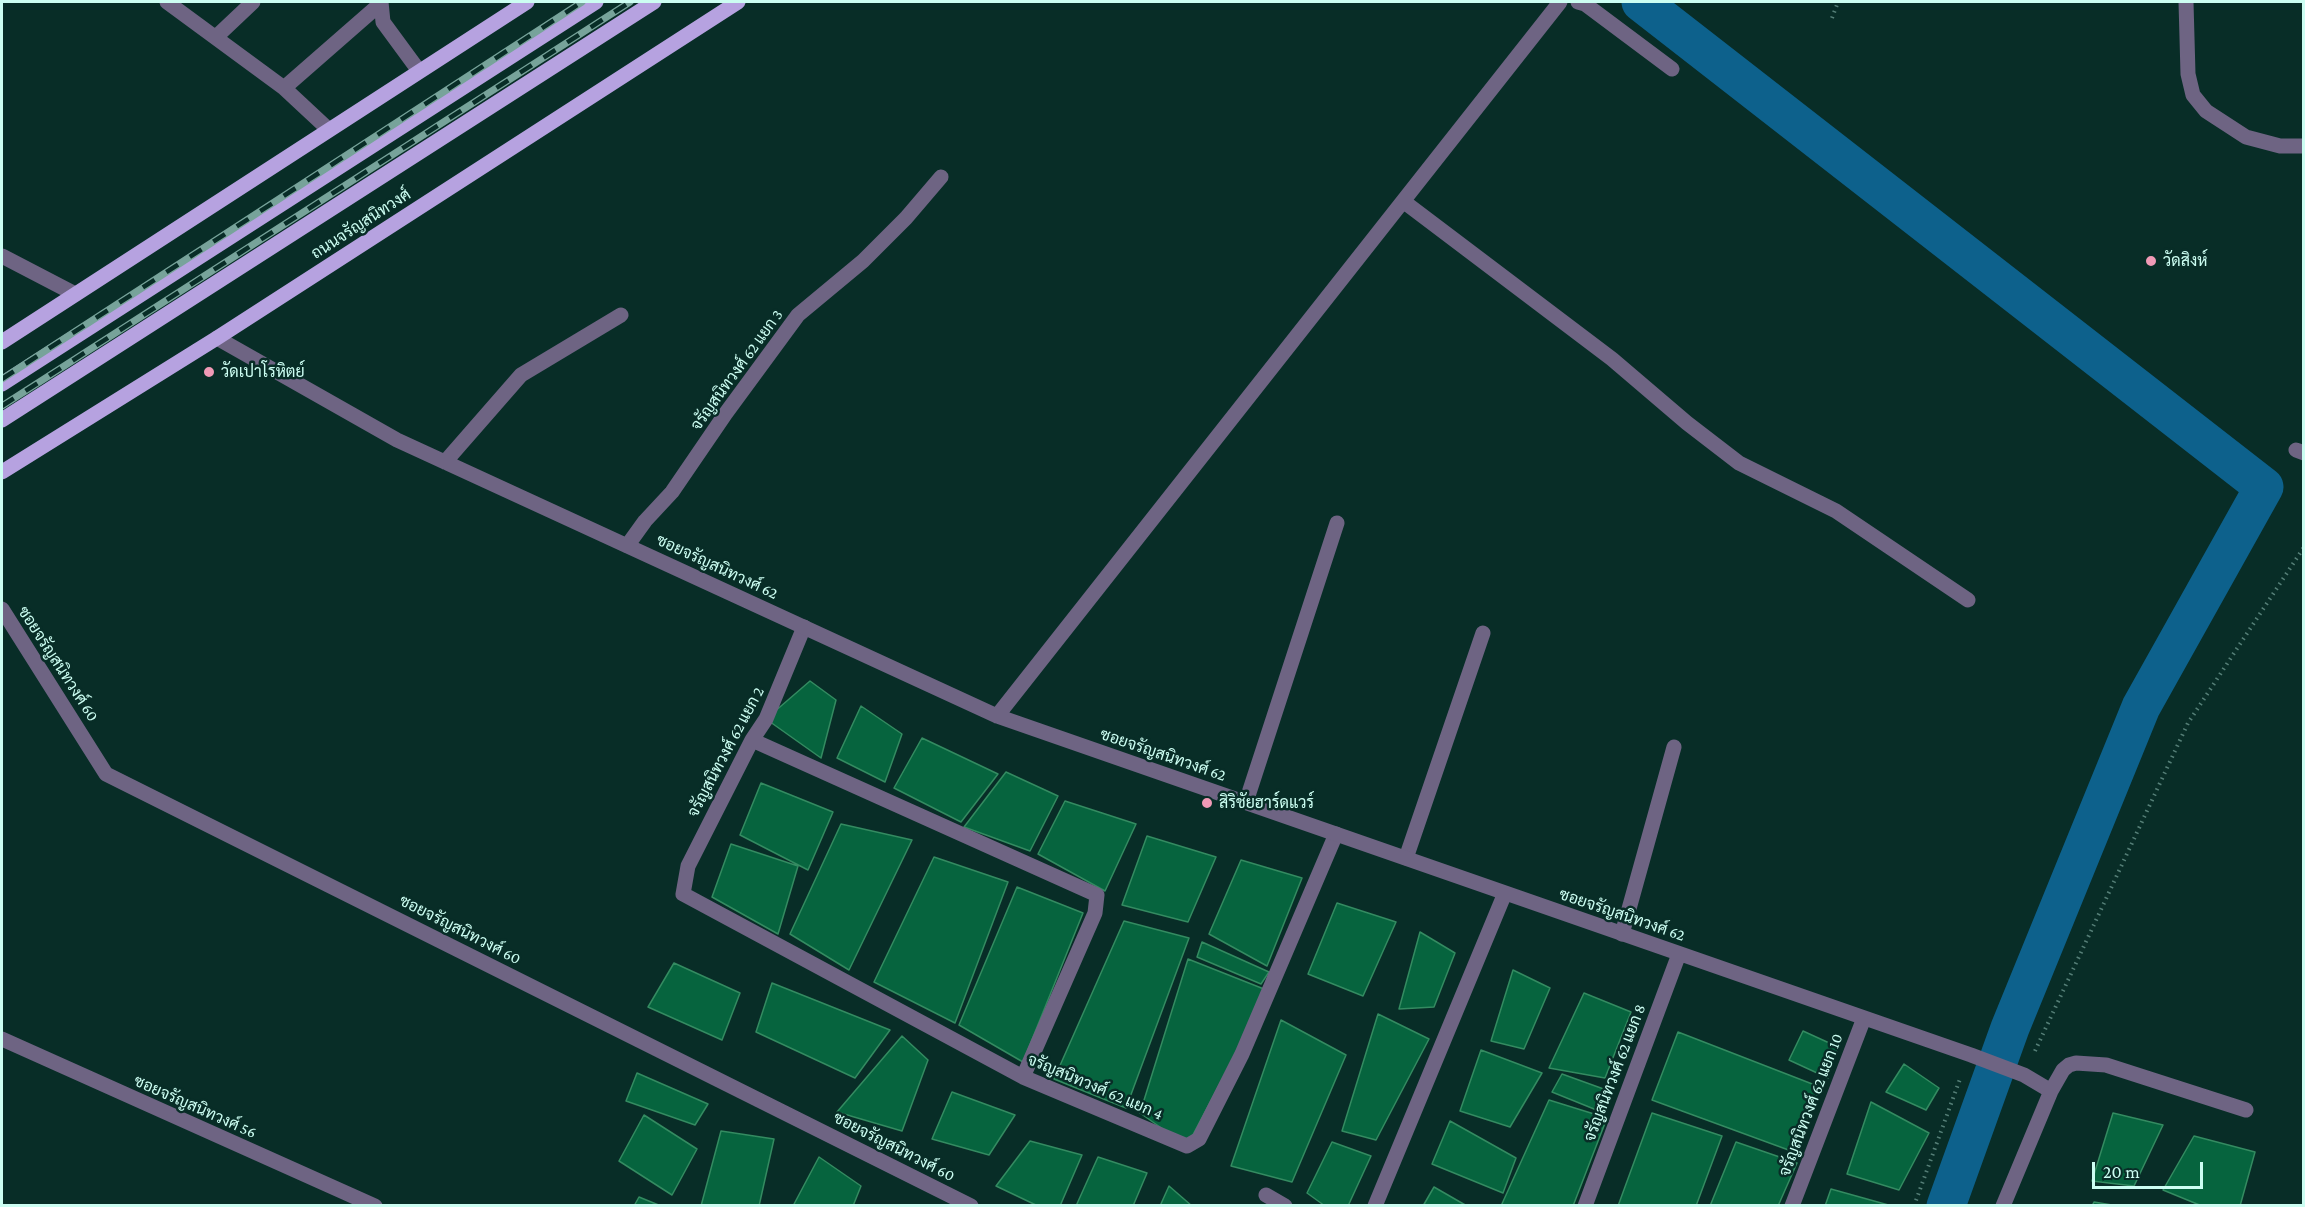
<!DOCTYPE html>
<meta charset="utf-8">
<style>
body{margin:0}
#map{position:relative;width:2305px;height:1207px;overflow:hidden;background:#082d27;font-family:"Crimson Pro",serif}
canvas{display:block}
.frame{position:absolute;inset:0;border:3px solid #ccfef2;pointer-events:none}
.scale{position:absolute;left:2092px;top:1162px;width:111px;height:27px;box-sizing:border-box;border:3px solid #ccfef2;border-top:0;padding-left:8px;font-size:18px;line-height:21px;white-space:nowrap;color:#ccfef2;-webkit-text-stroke:4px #082d27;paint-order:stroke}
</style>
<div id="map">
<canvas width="2305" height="1207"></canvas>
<div class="frame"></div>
<div class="scale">20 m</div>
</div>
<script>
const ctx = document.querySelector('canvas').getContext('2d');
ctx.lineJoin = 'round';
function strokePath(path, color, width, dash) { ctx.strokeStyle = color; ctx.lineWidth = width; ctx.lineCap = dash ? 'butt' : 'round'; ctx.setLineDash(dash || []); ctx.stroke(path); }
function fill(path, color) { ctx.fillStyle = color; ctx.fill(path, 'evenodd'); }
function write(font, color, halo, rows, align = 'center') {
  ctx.font = font + ' "Crimson Pro",Sarabun,serif'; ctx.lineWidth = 5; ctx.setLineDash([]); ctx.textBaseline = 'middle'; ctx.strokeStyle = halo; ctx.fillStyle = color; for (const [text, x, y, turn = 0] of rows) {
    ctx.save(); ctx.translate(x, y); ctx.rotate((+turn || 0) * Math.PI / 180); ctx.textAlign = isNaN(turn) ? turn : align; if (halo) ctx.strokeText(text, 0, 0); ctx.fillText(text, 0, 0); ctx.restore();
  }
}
const canal = new Path2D(`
 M1641,2L2264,487L2141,707L2010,1028L1946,1206`);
const building = new Path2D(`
 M810,681L836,700L821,758L766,719Z
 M861,706L902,734L885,782L837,758Z
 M922,738L998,774L961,822L894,788Z
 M1006,772L1058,796L1030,851L964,827Z
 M761,783L833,812L808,870L740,835Z
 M1065,801L1136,824L1105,891L1038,854Z
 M841,824L912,840L849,970L790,934Z
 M1147,836L1216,857L1188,922L1122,905Z
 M731,844L798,866L778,934L712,897Z
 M934,857L1008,882L955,1023L874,982Z
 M1241,860L1302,878L1267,966L1209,934Z
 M1017,887L1083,913L1023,1062L959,1025Z
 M1337,903L1396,922L1363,996L1308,974Z
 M1124,921L1189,938L1126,1108L1054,1079Z
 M1420,932L1455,953L1434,1007L1399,1009Z
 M1202,942L1269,972L1261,984L1197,957Z
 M1188,959L1269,991L1187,1146L1140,1113Z
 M674,963L740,993L722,1040L648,1007Z
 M1513,970L1550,988L1524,1049L1491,1041Z
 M772,983L890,1030L855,1078L756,1032Z
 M1584,993L1631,1012L1605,1078L1549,1068Z
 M1378,1014L1429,1039L1376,1140L1342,1131Z
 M1281,1020L1346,1055L1292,1182L1231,1166Z
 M1803,1031L1838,1047L1828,1078L1789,1060Z
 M1678,1032L1820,1087L1794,1152L1652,1100Z
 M902,1036L928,1060L902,1131L837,1112Z
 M1481,1050L1542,1073L1510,1127L1460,1111Z
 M1904,1064L1939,1088L1926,1110L1886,1092Z
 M637,1073L708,1104L695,1125L626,1101Z
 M1562,1074L1612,1092L1604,1113L1552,1092Z
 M952,1092L1015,1115L989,1155L932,1139Z
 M1549,1100L1607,1118L1573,1206H1501Z
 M1871,1102L1929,1133L1899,1190L1847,1174Z
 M1652,1113L1722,1136L1696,1206H1618Z
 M2113,1113L2163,1125L2134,1186L2092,1181Z
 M644,1115L697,1149L672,1195L619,1161Z
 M1450,1121L1516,1158L1503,1193L1432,1164Z
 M721,1131L774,1139L759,1206H701Z
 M2194,1136L2255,1152L2240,1206H2202L2163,1190Z
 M1030,1141L1082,1155L1060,1206H1038L996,1186Z
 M1332,1142L1371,1156L1348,1206H1325L1307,1193Z
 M1736,1142L1797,1163L1778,1206H1710Z
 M819,1157L861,1186L853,1206H793Z
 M1098,1157L1147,1173L1133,1206H1076Z
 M1169,1186L1192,1206H1160Z
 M1434,1187L1467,1206H1423Z
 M1831,1189L1892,1206H1825Z
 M639,1197L661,1206H634Z
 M2094,1202L2118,1206H2092Z`);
const path = new Path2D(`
 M1832,18L1838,2
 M2035,1051L2188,723L2304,547
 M1914,1206L1960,1079`);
const service = new Path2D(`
 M167,2L284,88L328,129
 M381,2L383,22L419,71
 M2186,2L2188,74L2193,95L2206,111L2246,137L2280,146H2304
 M216,37L253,2
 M284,88L380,4
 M804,627L766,719L752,740L688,866L683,894L1023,1077L1187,1146L1199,1139L1242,1054L1336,834
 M752,740L1097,895L1095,913L1023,1077
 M1246,802L1337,523
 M1406,858L1483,633
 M1622,934L1674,747`);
const minor = new Path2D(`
 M1578,2L1585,4L1672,69
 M1403,201L1612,359L1687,423L1739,463L1836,511L1968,600
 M217,338L397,440L997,716L1971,1055L2024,1075L2051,1091
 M2296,450L2304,453
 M445,462L521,375L621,315
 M627,546L645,521L672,492L726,413L798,315L863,261L906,218L941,177
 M2,609L106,774L971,1206
 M997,716L1560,2
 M2,1039L375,1206
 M1266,1195L1285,1206
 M1375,1206L1505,893
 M1585,1206L1679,954
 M1792,1206L1864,1018
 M2003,1206L2051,1091L2063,1070L2069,1065L2076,1063L2106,1065L2246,1110`);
const tertiary = new Path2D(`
 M2,256L75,294`);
const primary = new Path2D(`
 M2,342L527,2
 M2,384L596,2
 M2,420L654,2
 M2,472L217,338L738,2`);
const rail = new Path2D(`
 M2,379L582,2
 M2,406L630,2`);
const markers = [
 [2151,261,6,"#f09ab6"],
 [209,372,6,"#f09ab6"],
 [1207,803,6,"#f09ab6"]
];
const streetNames = [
 ["ถนนจรัญสนิทวงศ์",361,224,-33],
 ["จรัญสนิทวงศ์ 62 แยก 3",737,370,-54],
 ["ซอยจรัญสนิทวงศ์ 62",717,567,25],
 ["ซอยจรัญสนิทวงศ์ 60",58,664,57],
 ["จรัญสนิทวงศ์ 62 แยก 2",726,752,-62],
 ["ซอยจรัญสนิทวงศ์ 62",1163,755,19],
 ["ซอยจรัญสนิทวงศ์ 62",1622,915,19],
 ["ซอยจรัญสนิทวงศ์ 60",460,930,27],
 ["จรัญสนิทวงศ์ 62 แยก 8",1615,1073,-69],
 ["จรัญสนิทวงศ์ 62 แยก 4",1095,1087,23],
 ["จรัญสนิทวงศ์ 62 แยก 10",1811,1105,-69],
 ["ซอยจรัญสนิทวงศ์ 56",195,1107,24],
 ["ซอยจรัญสนิทวงศ์ 60",894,1147,27]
];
const poiNames = [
 ["วัดสิงห์",2163,261],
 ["วัดเปาโรหิตย์",221,372],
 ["สิริชัยฮาร์ดแวร์",1219,803]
];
strokePath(canal, '#0d618c', 39);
fill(building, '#06643e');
strokePath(building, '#348b61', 1.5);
strokePath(path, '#557f77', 4, [1.5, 4.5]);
strokePath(service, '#6e6483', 15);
strokePath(minor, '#6e6483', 15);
strokePath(tertiary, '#6e6483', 15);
strokePath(primary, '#b6a2e0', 15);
strokePath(rail, '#77a39a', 7);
strokePath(rail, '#082d27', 4.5, [14]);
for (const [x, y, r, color] of markers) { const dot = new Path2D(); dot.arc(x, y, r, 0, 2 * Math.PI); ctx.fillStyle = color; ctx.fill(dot); strokePath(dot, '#082d27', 2); }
write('16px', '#ccfef2', '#082d27', streetNames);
write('16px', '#ccfef2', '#082d27', poiNames, 'left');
</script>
